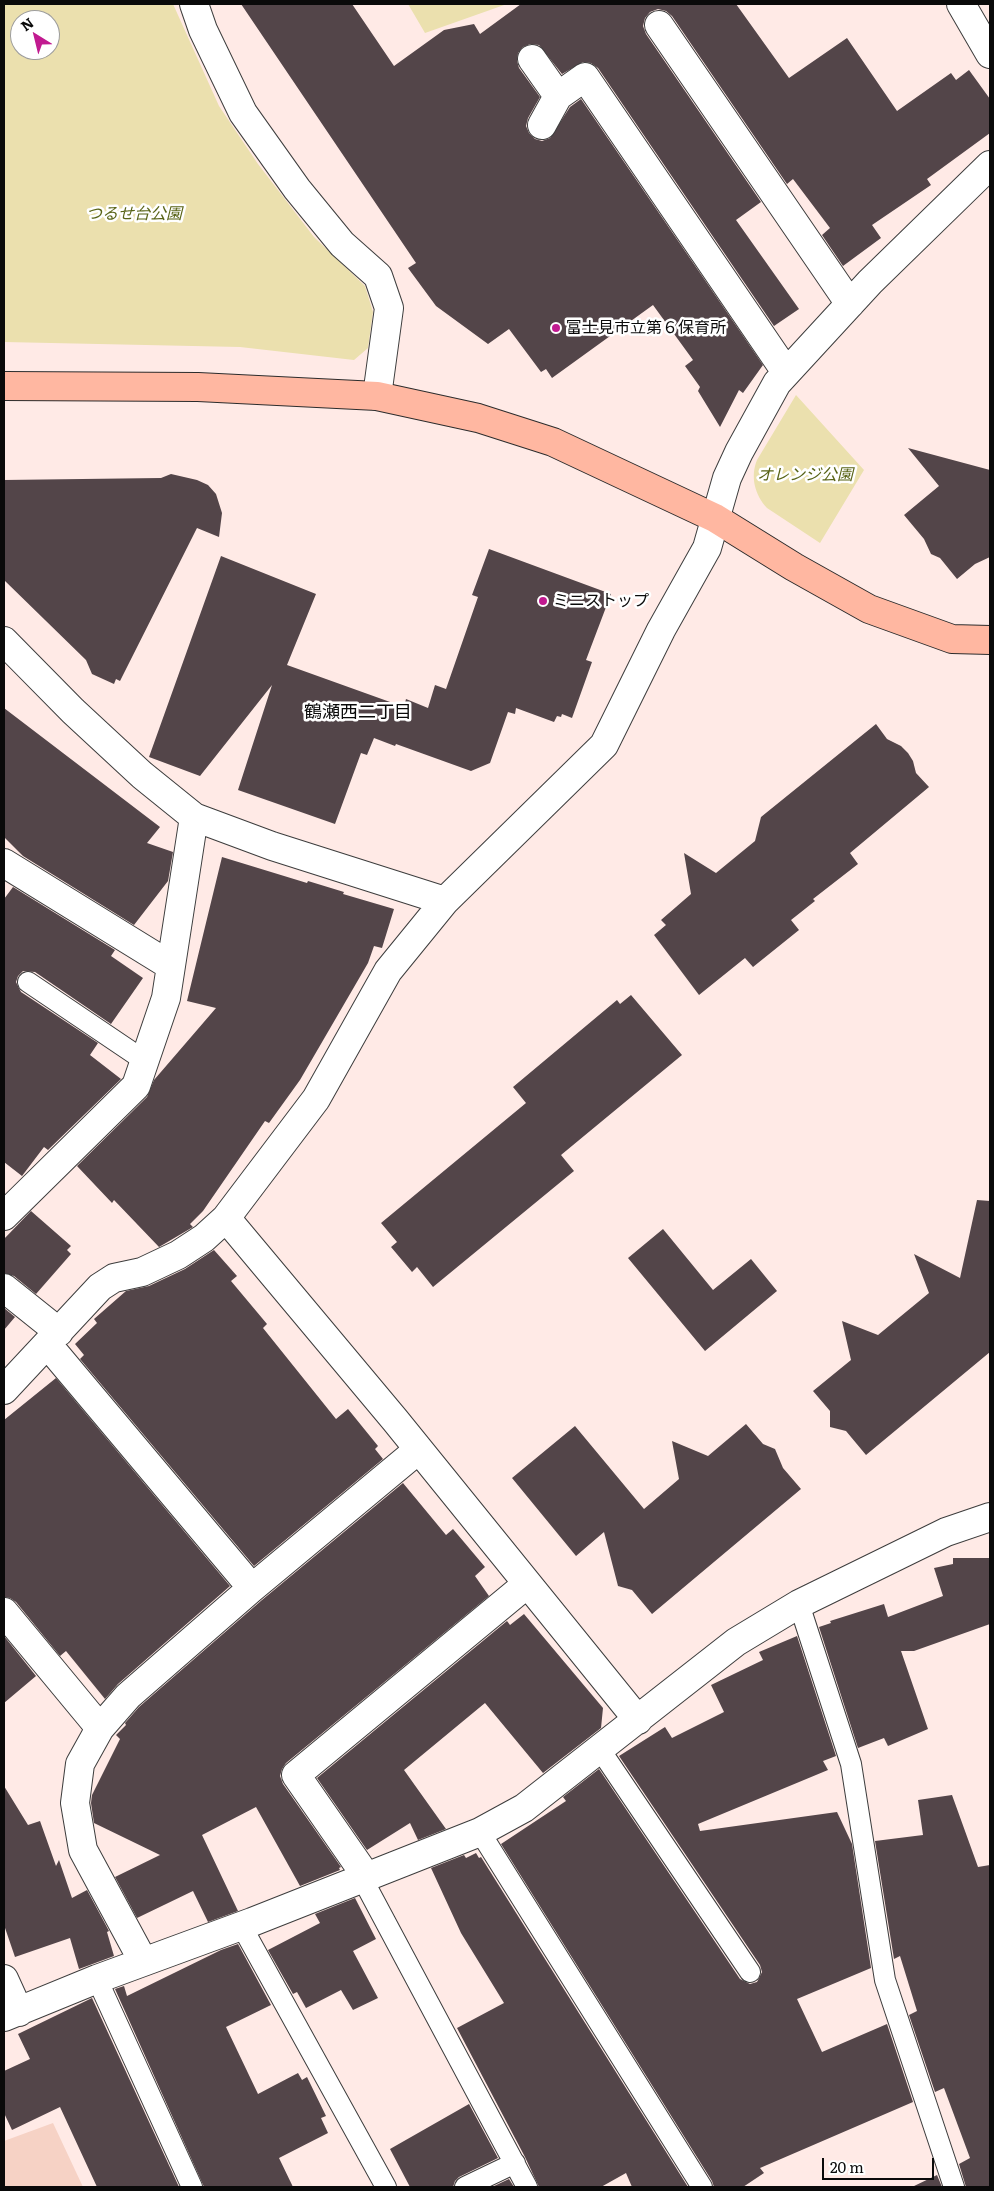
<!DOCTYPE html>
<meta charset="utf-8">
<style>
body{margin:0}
#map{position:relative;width:994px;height:2191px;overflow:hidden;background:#ffeae6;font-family:Literata,serif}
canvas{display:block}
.frame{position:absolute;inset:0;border:5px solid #0a0a0a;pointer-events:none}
.north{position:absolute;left:10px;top:10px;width:50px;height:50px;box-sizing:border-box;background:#fff;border:1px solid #9d9d9d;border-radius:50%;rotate:324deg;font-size:14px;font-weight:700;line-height:20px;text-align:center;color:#0a0a0a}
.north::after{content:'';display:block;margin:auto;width:18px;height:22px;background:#c11a90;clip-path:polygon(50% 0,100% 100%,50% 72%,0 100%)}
.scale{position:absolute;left:822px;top:2158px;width:112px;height:22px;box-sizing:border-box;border:2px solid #0a0a0a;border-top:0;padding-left:6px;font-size:15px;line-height:18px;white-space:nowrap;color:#0a0a0a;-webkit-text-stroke:4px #fff;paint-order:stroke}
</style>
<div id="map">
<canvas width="994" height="2191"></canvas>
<div class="frame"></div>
<div class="north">N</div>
<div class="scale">20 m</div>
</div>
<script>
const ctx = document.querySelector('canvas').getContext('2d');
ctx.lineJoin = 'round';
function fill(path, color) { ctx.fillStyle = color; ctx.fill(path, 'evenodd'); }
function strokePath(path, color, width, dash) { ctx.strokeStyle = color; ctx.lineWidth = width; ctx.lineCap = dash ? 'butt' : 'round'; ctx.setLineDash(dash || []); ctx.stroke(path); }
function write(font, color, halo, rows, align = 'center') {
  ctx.font = font + ' Literata,"Noto Sans JP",serif'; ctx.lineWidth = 5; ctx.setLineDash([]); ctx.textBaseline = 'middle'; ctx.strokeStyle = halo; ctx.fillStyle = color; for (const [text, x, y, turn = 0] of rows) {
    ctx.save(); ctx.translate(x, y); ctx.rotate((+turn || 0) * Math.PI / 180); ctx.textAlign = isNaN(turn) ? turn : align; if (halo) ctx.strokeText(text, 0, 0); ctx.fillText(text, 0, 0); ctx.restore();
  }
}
const farmland = new Path2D(`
 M53,2123L83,2187H4V2141Z`);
const green = new Path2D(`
 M4,4H173L219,106L258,164L314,237L365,286L373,312L368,348L354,360L240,347L4,342ZM20,20H50V50H20Z
 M408,4H507L425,33Z
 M796,395L864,470L820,543L767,508C755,495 750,477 757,460Z`);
const building = new Path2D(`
 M241,4H352L394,66L444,30L474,24L480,34L521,4H736L789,78L847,38L897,111L951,73L956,80L969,70L990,99V133L927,179L931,185L872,225L881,238L843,266L822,235L830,228L793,179L787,184L672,16L666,11L658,9L650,12L645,18L643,26L646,34L761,202L736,220L799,309L774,326L598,68L591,63L583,62L562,74L539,45L530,44L523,47L518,53L517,61L519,68L540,97L528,118L526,126L529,133L535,139L542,141L550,138L570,107L581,99L763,365L743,393L739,390L720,427L698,391L700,387L685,366L693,360L653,305L552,378L546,369L541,372L509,329L488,344L436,306L408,268L416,263Z
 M908,448L990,470V557L975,564L957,579L940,558L931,554L924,539L904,515L939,486Z
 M171,474L197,480L208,485L216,494L222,513L219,537L197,528L120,681L116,679L114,684L92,674L86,660L4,580V480L161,478Z
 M489,549L611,594L586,660L592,662L572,718L562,714L561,717L557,716L554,722L516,708L515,714L508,712L490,763L471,771L396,744L395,746L374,738L367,755L361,753L335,824L238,790L272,685L200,776L149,757L221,556L316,594L287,665L404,707L406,699L428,708L435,685L446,689L478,597L472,595Z
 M4,708L160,827L147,843L173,852L168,881L134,925L23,856L4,837Z
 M876,724L887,739L901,746L908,753L913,761L916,773L929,787L850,853L858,864L813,899L815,901L791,920L799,930L753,967L745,958L699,995L654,935L666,925L661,920L691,894L684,853L716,873L755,841L761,817Z
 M222,857L307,883L308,881L344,892L343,894L394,909L382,948L374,946L368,963L300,1080L269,1123L265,1121L203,1211L190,1224L193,1227L159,1247L114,1200L112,1203L77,1166L147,1097L154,1080L216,1008L187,1001Z
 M13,887L115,950L111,956L143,978L111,1024L35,972L23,971L18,976L16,982L21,992L98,1043L90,1055L121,1079L48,1150L44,1147L22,1176L4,1162V899Z
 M631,995L682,1055L561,1155L574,1171L433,1287L417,1267L412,1272L391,1247L397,1242L381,1223L526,1103L513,1087L617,1000L620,1004Z
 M977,1200L990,1201V1352L866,1455L846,1431L830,1427V1411L813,1391L851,1360L842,1321L878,1335L929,1293L914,1254L960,1278Z
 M31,1211L71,1246L67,1250L71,1254L36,1294L14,1276L4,1273V1239Z
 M663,1229L713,1290L751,1259L777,1291L705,1351L628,1258Z
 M214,1250L237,1276L231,1281L267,1324L263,1328L336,1419L348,1409L378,1446L375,1449L383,1459L254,1566L80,1359L84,1355L75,1344L97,1323L94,1319L126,1291L149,1286L185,1269Z
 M4,1308L15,1317L4,1330Z
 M56,1378L230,1586L118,1684L105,1699L66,1651L60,1656L16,1602L10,1598L4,1597V1420Z
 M746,1424L763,1444L775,1449L783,1468L801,1489L652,1614L632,1590L618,1586L604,1532L576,1556L512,1478L575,1426L644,1509L679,1479L672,1441L708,1456Z
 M403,1483L446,1535L453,1529L485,1567L475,1576L489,1596L286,1763L282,1769L280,1776L283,1784L341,1867L339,1868L340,1870L300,1886L256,1807L202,1835L238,1911L208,1922L193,1891L137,1918L115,1877L160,1855L94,1823L91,1803L92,1795L120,1739L116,1735L126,1725L125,1723L139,1707L262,1600Z
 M953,1558H990V1624L914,1651H901L928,1729L888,1746L884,1738L858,1748L819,1627L831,1623L830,1621L884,1604L888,1617L943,1596L934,1568L953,1564Z
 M524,1614L603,1708L601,1728L543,1773L485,1703L404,1770L446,1829L418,1840L410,1823L367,1850L317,1778L507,1621L510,1625Z
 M4,1636L36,1676L4,1703Z
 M797,1636L836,1756L823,1761L828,1770L698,1824L700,1831L837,1812L852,1844L871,1968L797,1999L822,2052L887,2024L913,2102L760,2168L764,2173L743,2187H714L712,2181L501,1844L566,1801L563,1797L599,1769L740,1979L750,1984L757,1982L762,1972L760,1965L619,1756L665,1727L672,1738L724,1712L711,1685L763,1660L759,1652Z
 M4,1786L28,1825L40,1821L56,1866L59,1860L72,1898L87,1890L109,1931L107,1932L114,1956L79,1969L70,1938L15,1957L4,1925Z
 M952,1795L978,1867L990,1865V2187H966L959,2164L970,2158L944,2088L935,2092L909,2015L917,2011L900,1956L894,1959L875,1841L923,1835L918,1800Z
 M476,1853L479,1858L481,1857L688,2187H632L626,2173L601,2187H539L525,2157L457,2028L504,2003L461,1933L431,1868L464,1855L466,1858Z
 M355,1898L376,1939L353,1951L378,1998L353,2010L341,1990L306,2008L297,1992L293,1994L268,1950L320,1923L315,1914Z
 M238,1944L271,2005L226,2027L258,2094L298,2073L302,2080L307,2077L326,2116L321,2118L328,2133L279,2158L293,2187H204L115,1989L124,1986L127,1996L221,1950Z
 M92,1998L179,2187H97L60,2107L12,2130L4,2113V2071L30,2059L18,2034Z
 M469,2104L498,2158L459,2177L455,2181L453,2187H410L390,2149Z
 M937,2175L942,2187H912Z
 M509,2179L514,2187H492Z`);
const lane = new Path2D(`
 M28,982L145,1061
 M799,1604L851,1764L885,1980L954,2187
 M599,1748L750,1972
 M480,1832L702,2187
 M362,1878L527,2187
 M241,1925L386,2187
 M97,1979L192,2187
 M465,2187L515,2163`);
const street = new Path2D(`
 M194,4L203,30L243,113L297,189L342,244L378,276L389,308L377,396
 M961,4L990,54
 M659,25L850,304
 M532,59L558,96
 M542,125L558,96L585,77L786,372
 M4,641L73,711L142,775L194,817L272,846L445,901
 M4,863L171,966
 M4,1216L136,1086L166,998L194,817
 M226,1218L395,1420L638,1720
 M4,1288L59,1332
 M48,1345L252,1588
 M4,1390L100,1287L114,1278L142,1272L178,1255L204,1238L226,1218L316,1099L388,971L445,901L604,745L661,630L707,548L727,478L739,452L777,383L870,282L990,165
 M4,1612L100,1728
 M366,1876L296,1775L527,1584
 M143,1961L83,1850L75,1803L80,1764L100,1728L128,1696L252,1588L418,1450
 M4,1979L19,2012
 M4,2017L97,1979L252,1922L480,1832L524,1808L736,1642L799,1604L946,1532L990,1517`);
const secondary = new Path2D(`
 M4,386L198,387L377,396L478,418L553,442L715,518L794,567L869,609L952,639L990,640`);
const markers = [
 [556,328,5,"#c11a90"],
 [543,601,5,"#c11a90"]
];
const parkNames = [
 ["つるせ台公園",134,214],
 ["オレンジ公園",805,475]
];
const poiNames = [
 ["富士見市立第６保育所",566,328],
 ["ミニストップ",553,601]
];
const neighbourhoodNames = [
 ["鶴瀬西二丁目",358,713]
];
fill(farmland, '#f6d2c5');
fill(green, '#ebe0ae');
fill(building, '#534549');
strokePath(lane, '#3d3d3d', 22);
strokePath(street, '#3d3d3d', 30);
strokePath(secondary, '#2c2c2c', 30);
strokePath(lane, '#fff', 20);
strokePath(street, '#fff', 28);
strokePath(secondary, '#ffb7a1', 28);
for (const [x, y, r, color] of markers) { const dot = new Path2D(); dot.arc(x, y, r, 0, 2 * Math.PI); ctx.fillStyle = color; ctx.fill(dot); strokePath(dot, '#fff', 2); }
write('italic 16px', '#596417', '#fff', parkNames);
write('16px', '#0a0a0a', '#fff', poiNames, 'left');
write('18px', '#0a0a0a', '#fff', neighbourhoodNames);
</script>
